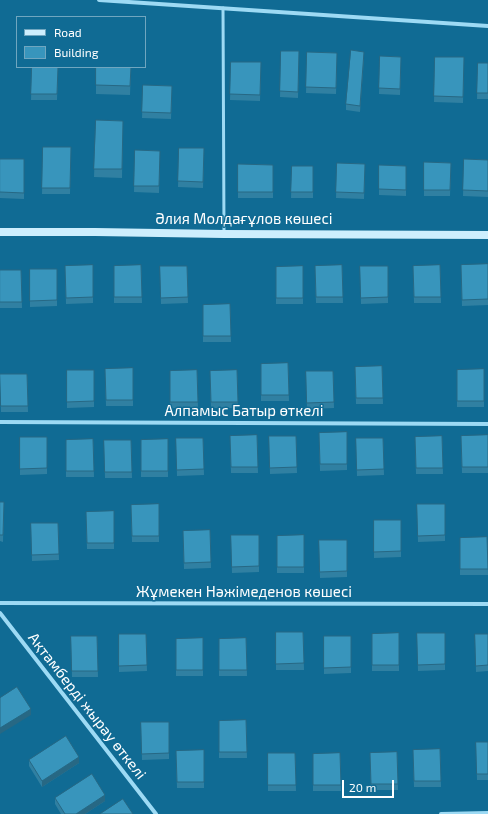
<!DOCTYPE html>
<meta charset="utf-8">
<style>
body{margin:0}
#map{position:relative;width:488px;height:814px;overflow:hidden;background:#106b94;font-family:"Exo 2",sans-serif}
canvas{display:block}
.legend{position:absolute;left:16px;top:16px;width:130px;height:52px;box-sizing:border-box;background:#106b94;border:1px solid #70a6bf;margin:0;padding:5px 7px;list-style:none;font-size:12px;color:#fff}
.legend li{display:flex;align-items:center;gap:8px;height:20px}
.legend b{width:20px;border:1px solid #70a6bf}
.scale{position:absolute;left:342px;top:780px;width:52px;height:18px;box-sizing:border-box;border:2px solid #fff;border-top:0;padding-left:5px;font-size:12px;line-height:14px;white-space:nowrap;color:#fff;-webkit-text-stroke:3px #106b94;paint-order:stroke}
</style>
<div id="map">
<canvas width="488" height="814"></canvas>
<ul class="legend">
<li><b style="height:5px;background:#cdeefd"></b>Road</li>
<li><b style="height:11px;background:#3895bc"></b>Building</li>
</ul>
<div class="scale">20 m</div>
</div>
<script>
const ctx = document.querySelector('canvas').getContext('2d');
ctx.lineJoin = 'round';
function strokePath(path, color, width, dash) { ctx.strokeStyle = color; ctx.lineWidth = width; ctx.lineCap = dash ? 'butt' : 'round'; ctx.setLineDash(dash || []); ctx.stroke(path); }
function fill(path, color) { ctx.fillStyle = color; ctx.fill(path, 'evenodd'); }
function write(font, color, halo, rows, align = 'center') {
  ctx.font = font + ' "Exo 2",sans-serif'; ctx.lineWidth = 3; ctx.setLineDash([]); ctx.textBaseline = 'middle'; ctx.strokeStyle = halo; ctx.fillStyle = color; for (const [text, x, y, turn = 0] of rows) {
    ctx.save(); ctx.translate(x, y); ctx.rotate((+turn || 0) * Math.PI / 180); ctx.textAlign = isNaN(turn) ? turn : align; if (halo) ctx.strokeText(text, 0, 0); ctx.fillText(text, 0, 0); ctx.restore();
  }
}
const lane = new Path2D(`
 M223,8L224,232`);
const street = new Path2D(`
 M99,0L488,26
 M0,422L488,424
 M0,603L488,604
 M0,613L156,814
 M441,814L488,813`);
const secondary = new Path2D(`
 M0,232H95L224,234L488,235`);
const wall = new Path2D(`
 M281,51H299L298,98L280,97Z
 M307,52L337,53L336,94L306,93Z
 M380,56L401,57L400,95L379,94Z
 M435,57H464L463,103L434,102Z
 M364,58L360,112L346,110V104Z
 M231,62H261L260,101L230,100Z
 M478,63H488V99H477Z
 M32,67H58L57,100H31Z
 M96,67H131L130,95L96,94Z
 M143,85L172,86L171,119L142,118Z
 M96,120L123,121L122,178L94,177Z
 M43,147H71L70,194H42Z
 M179,148H204L203,188L178,187Z
 M135,150L160,151L159,193L134,192Z
 M0,159H24V199L0,198Z
 M464,159L488,160V197L463,196Z
 M424,162L451,163L450,196H424Z
 M337,163L365,164L364,199L336,198Z
 M238,164L273,165V198H238Z
 M379,165L406,166V196L379,195Z
 M292,166H313V198H291Z
 M488,264V305L462,306L461,265Z
 M93,265V303L66,304L65,266Z
 M141,265L142,303H114V266Z
 M342,265L343,303H316L315,266Z
 M440,265L441,303H414L413,266Z
 M160,266H187L188,303L161,304Z
 M303,266V304H276V267Z
 M360,266H388V303L361,304Z
 M30,269H57V306L30,307Z
 M0,270H21L22,308H0Z
 M230,304L231,342H203V305Z
 M288,363L289,401H261V364Z
 M382,366L383,404H356L355,367Z
 M133,368V406H106L105,369Z
 M484,369V407H457V370Z
 M67,370H94V407L67,408Z
 M197,370L198,408H170V371Z
 M237,370L238,408H211L210,371Z
 M306,371H333L334,408L307,409Z
 M0,374H27L28,412H1Z
 M347,432V470L320,471L319,433Z
 M257,435L258,473H231L230,436Z
 M488,435V473H462L461,436Z
 M269,436H296L297,473L270,474Z
 M442,436L443,474H416L415,437Z
 M20,437H47V474L20,475Z
 M176,438H203L204,475L177,476Z
 M356,438H383L384,475L357,476Z
 M93,439L94,477H66V440Z
 M168,439V477H141V440Z
 M104,440H131L132,478H105Z
 M0,502H4L3,542L0,541Z
 M159,504V542H132L131,505Z
 M417,504H445V541L418,542Z
 M114,511V549H87L86,512Z
 M374,520H401V557L374,558Z
 M31,523H58L59,560L32,561Z
 M210,530L211,568L184,569L183,531Z
 M231,535H259V572L232,573Z
 M304,535V573H277V536Z
 M487,537L488,575H460V538Z
 M319,540H347V577L320,578Z
 M276,632H303L304,670H276Z
 M399,633V671H372V634Z
 M417,633H445V670L418,671Z
 M119,634H146L147,671L119,672Z
 M475,634H488V671L476,672Z
 M71,636H97L98,677H72Z
 M324,636H351V673L324,674Z
 M203,638V676H176V639Z
 M246,638L247,676H219V639Z
 M246,720L247,758H219V721Z
 M141,722H169V759L142,760Z
 M476,742H488V780H477Z
 M440,749L441,787H414L413,750Z
 M204,750V788H177L176,751Z
 M397,752L398,790H371L370,753Z
 M268,753H295L296,791H268Z
 M340,753L341,791H313V754Z
 M29,760L79,763L42,787L29,766Z
 M55,798L105,801L85,814H61L55,804Z`);
const shadedWall = new Path2D(`
 M364,52V58L360,112V106Z
 M31,709V715L0,734V728Z
 M79,757V763L42,787V781Z
 M105,795V801L85,814H76Z`);
const building = new Path2D(`
 M351,50L364,52L360,106L346,104Z
 M281,51H299L298,92L280,91Z
 M307,52L337,53L336,88L306,87Z
 M380,56L401,57L400,89L379,88Z
 M435,57H464L463,97L434,96Z
 M231,62H261L260,95L230,94Z
 M478,63H488V93H477Z
 M32,67H58L57,94H31Z
 M96,67H131L130,86L96,85Z
 M143,85L172,86L171,113L142,112Z
 M96,120L123,121L122,169H94Z
 M43,147H71L70,188H42Z
 M179,148H204L203,182L178,181Z
 M135,150L160,151L159,186H134Z
 M0,159H24V193L0,192Z
 M464,159L488,160V191L463,190Z
 M424,162L451,163L450,190H424Z
 M337,163L365,164L364,193L336,192Z
 M238,164L273,165V192H238Z
 M379,165L406,166V190L379,189Z
 M292,166H313V192H291Z
 M488,264V299L462,300L461,265Z
 M93,265V297L66,298L65,266Z
 M141,265L142,297H114V266Z
 M342,265L343,297H316L315,266Z
 M440,265L441,297H414L413,266Z
 M160,266H187L188,297L161,298Z
 M303,266V298H276V267Z
 M360,266H388V297L361,298Z
 M30,269H57V300L30,301Z
 M0,270H21L22,302H0Z
 M230,304L231,336H203V305Z
 M288,363L289,395H261V364Z
 M382,366L383,398H356L355,367Z
 M133,368V400H106L105,369Z
 M484,369V401H457V370Z
 M67,370H94V401L67,402Z
 M197,370L198,402H170V371Z
 M237,370L238,402H211L210,371Z
 M306,371H333L334,402L307,403Z
 M0,374H27L28,406H1Z
 M347,432V464H320L319,433Z
 M257,435L258,467H231L230,436Z
 M488,435V467H462L461,436Z
 M269,436H296L297,467L270,468Z
 M442,436L443,468H416L415,437Z
 M20,437H47V468L20,469Z
 M176,438H203L204,469L177,470Z
 M356,438H383L384,469L357,470Z
 M93,439L94,471H66V440Z
 M168,439V471H141V440Z
 M104,440H131L132,472H105Z
 M0,502H4L3,535H0Z
 M159,504V536H132L131,505Z
 M417,504H445V535L418,536Z
 M114,511V543H87L86,512Z
 M374,520H401V551L374,552Z
 M31,523H58L59,554L32,555Z
 M210,530L211,562L184,563L183,531Z
 M231,535H259V566L232,567Z
 M304,535V567H277V536Z
 M487,537L488,569H460V538Z
 M319,540H347V571L320,572Z
 M276,632H303L304,663L276,664Z
 M399,633V665H372V634Z
 M417,633H445V664L418,665Z
 M119,634H146L147,665L119,666Z
 M475,634H488V665L476,666Z
 M71,636H97L98,671H72Z
 M324,636H351V667L324,668Z
 M203,638V670H176V639Z
 M246,638L247,670H219V639Z
 M17,687L31,709L0,728V698Z
 M246,720L247,752H219V721Z
 M141,722H169V753L142,754Z
 M66,736L79,757L42,781L29,760Z
 M476,742H488V774H477Z
 M440,749L441,781H414L413,750Z
 M204,750V782H177L176,751Z
 M397,752L398,784H371L370,753Z
 M268,753H295L296,785H268Z
 M340,753L341,785H313V754Z
 M92,774L105,795L76,814H65L55,798Z
 M123,799L133,814H100Z`);
const streetNames = [
 ["Әлия Молдағұлов көшесі",244,219],
 ["Алпамыс Батыр өткелі",244,411],
 ["Жұмекен Нәжімеденов көшесі",244,592],
 ["Ақтамберді жырау өткелі",87,706,52]
];
strokePath(lane, '#9ddaf4', 3);
strokePath(street, '#9ddaf4', 4);
strokePath(secondary, '#cdeefd', 8);
fill(wall, '#3080a2');
fill(shadedWall, '#276884');
fill(building, '#3895bc');
strokePath(building, '#276884', 1);
write('15px', '#fff', '#106b94', streetNames);
</script>
